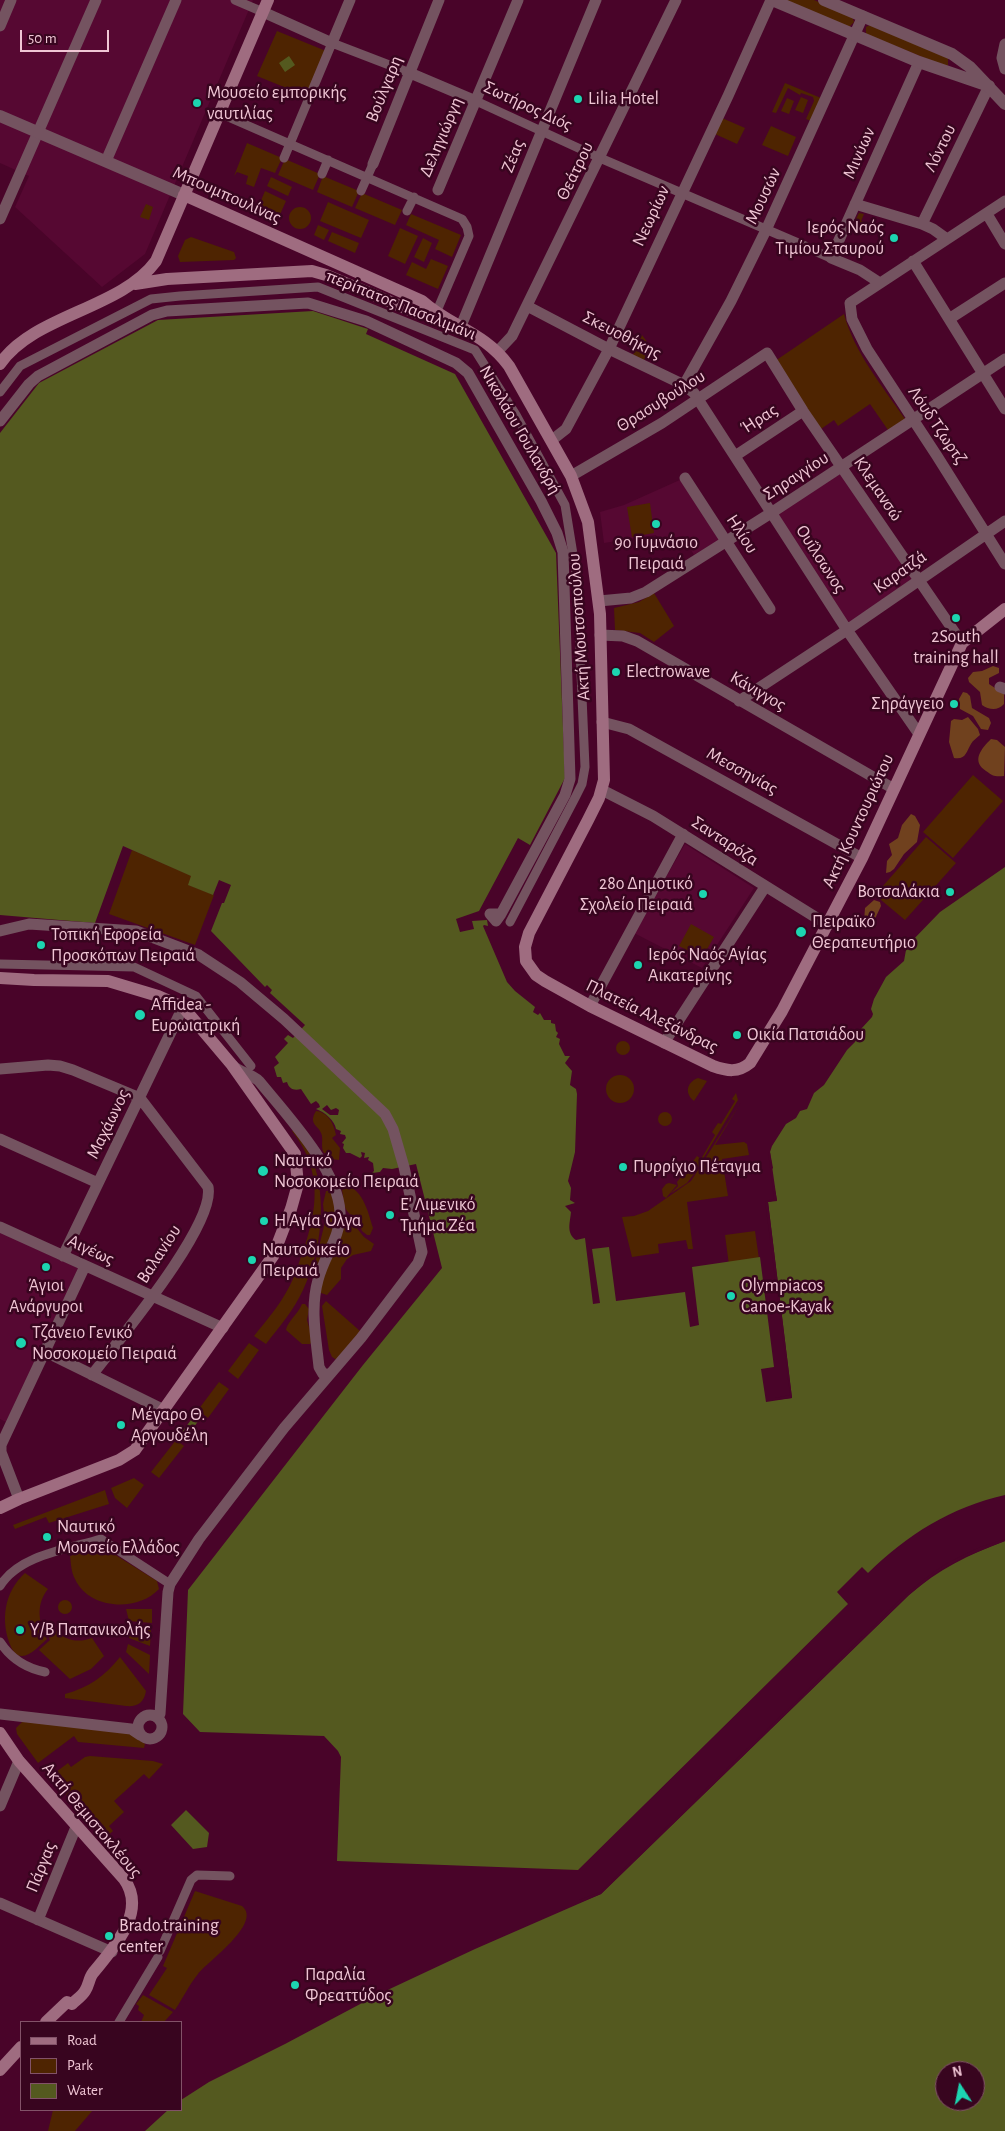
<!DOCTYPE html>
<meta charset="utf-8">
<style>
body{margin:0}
#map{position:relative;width:1005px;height:2131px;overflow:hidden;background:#490429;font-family:"Alegreya Sans",sans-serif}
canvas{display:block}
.legend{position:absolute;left:20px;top:2021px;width:162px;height:90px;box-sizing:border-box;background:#38051f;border:1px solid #825268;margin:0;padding:6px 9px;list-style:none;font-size:15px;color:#f0c6d5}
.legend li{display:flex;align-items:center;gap:10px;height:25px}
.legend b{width:25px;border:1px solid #825268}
.north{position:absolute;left:935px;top:2061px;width:50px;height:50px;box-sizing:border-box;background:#38051f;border:1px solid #825268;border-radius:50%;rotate:349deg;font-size:14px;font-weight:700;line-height:20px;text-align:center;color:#f0c6d5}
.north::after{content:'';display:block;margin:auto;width:18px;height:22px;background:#1cd5b1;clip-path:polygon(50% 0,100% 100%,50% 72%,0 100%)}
.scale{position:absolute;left:20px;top:30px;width:89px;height:22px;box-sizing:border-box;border:2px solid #f0c6d5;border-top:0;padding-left:6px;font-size:15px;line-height:18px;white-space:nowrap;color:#f0c6d5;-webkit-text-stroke:4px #38051f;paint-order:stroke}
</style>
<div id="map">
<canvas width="1005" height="2131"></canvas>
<ul class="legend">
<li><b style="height:6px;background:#9f6c80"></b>Road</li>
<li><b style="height:14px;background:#4e2401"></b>Park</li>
<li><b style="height:14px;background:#54591f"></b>Water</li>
</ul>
<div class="north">N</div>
<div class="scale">50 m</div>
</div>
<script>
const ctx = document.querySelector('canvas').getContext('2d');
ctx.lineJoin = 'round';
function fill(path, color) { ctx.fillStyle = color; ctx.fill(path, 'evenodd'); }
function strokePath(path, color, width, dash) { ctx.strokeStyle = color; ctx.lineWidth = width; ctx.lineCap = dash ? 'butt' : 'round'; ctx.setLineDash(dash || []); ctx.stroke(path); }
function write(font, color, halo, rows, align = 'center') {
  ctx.font = font + ' "Alegreya Sans",sans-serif'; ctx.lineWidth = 5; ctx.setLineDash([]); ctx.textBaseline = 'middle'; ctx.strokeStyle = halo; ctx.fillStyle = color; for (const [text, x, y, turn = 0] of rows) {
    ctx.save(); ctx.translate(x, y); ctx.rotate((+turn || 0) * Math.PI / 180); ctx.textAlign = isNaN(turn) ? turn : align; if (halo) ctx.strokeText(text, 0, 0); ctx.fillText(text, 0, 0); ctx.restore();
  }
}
const built = new Path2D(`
 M0,0H253L145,254L102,287L15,207L29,176L0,163Z
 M841,473L912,580L848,624L777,514Z
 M682,479L720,539L694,555L683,536L663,548L656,535L604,543L600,512L624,505Z
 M685,844L754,888L702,968L634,933Z
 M0,1232L78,1268L6,1422L0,1419Z`);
const green = new Path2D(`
 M783,0H814L852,16L854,22L849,27Z
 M870,25L948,58V65L947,67L866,34V27Z
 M277,31L326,51L306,96L257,76Z
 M785,83L821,98L811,121L806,119L814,101L813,97L801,93L800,95L788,88L776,113L772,112Z
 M801,97L808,100L803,113L795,110Z
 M787,98L794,101L789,114L781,111Z
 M722,118L745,128L737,144L715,134Z
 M771,126L796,137L788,156L762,145Z
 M247,143L282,158L275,173L261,168L254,187L246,184L248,176L237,172L234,176Z
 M285,159L320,174L313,190L278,175Z
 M323,176L359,191L352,207L317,192Z
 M271,177L292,187L288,196L267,186Z
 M265,191L286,201L278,219L257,210Z
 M362,193L402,210L395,225L355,208Z
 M328,202L369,220L361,238L320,221Z
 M146,204L153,207L149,220L140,217Z
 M289 218a11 11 0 1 1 22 0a11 11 0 1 1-22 0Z
 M859,213L864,214L861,221L869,224L867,229L861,226L852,227Z
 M411,214L461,235L452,257L435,249L439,240L406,225Z
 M318,225L329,230L324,240L314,235Z
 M400,228L418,236L405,264L388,256Z
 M332,232L359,243L355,253L328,241Z
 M191,237L234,252L236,258L234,260L180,262L178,256L185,240Z
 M423,238L432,243L424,262L414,257Z
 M431,259L448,266L438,289L406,275L412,262L426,269Z
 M844,314C854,352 883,387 905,419L888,430L870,404L838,426L834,420L821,429L775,361Z
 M642,335L654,351L648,352L644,360L633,355Z
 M650,503L654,533L632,537L627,507Z
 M654,593L674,626L654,642L640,633L615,630L614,608L639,602Z
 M973,775L1003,801L953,858L923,832Z
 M926,837L956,863L905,920L875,895Z
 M132,850L192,876L189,885L214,895L195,945L109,914Z
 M691,924L714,937L702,958L679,946Z
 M616 1048a7 7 0 1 1 14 0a7 7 0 1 1-14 0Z
 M606 1089a14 14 0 1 1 28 0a14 14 0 1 1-28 0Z
 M698,1078L707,1081L694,1101C684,1093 687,1082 698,1078Z
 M736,1093L738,1100L694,1174L687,1183L670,1194L678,1186L677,1182L697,1156L701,1159L715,1135L712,1132L718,1123L721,1124L735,1101L732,1099Z
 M741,1102L715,1145L744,1142L747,1144L749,1155L722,1159L728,1196L687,1202L693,1249H688L686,1240L658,1244L659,1253L632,1257L622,1217L634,1216L648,1211L691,1181Z
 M316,1111C328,1112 334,1124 336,1135L332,1138L340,1148L339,1160L332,1159L331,1154L324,1153C320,1147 324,1139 321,1133C318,1125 308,1124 316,1111Z
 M658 1119a7 7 0 1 1 14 0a7 7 0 1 1-14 0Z
 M294,1130C300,1139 308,1148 312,1159C328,1198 321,1253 303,1290C294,1310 279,1327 266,1344L254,1336C266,1321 279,1306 288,1289C294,1279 298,1265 302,1254C318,1209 323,1171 292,1131Z
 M669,1183L677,1185L666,1198L663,1196L662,1189L666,1184Z
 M347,1185C364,1192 368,1212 373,1228L370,1235H367L362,1231L358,1219C343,1211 345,1208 342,1190Z
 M326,1191H330L344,1217L351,1221L364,1237L374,1244L371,1251L353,1255L347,1259L341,1268V1279L327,1295L321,1293L315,1263L325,1222L323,1204Z
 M755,1231L768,1322L703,1331L729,1265L725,1235Z
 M326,1301L360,1331L337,1360L332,1357L329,1350L322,1306Z
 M302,1304H305L309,1309L307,1320L313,1341L310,1344H302L286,1330C287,1322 298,1314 302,1304Z
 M249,1343L259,1350L238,1379L228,1371Z
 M219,1382L229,1389L208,1418L198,1410Z
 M176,1440L184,1446L159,1478L151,1472Z
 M134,1478L144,1485L127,1508L115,1498L111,1488Z
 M105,1490L109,1504L49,1523L46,1517L15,1529L13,1525Z
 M101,1546L157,1581L159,1589C138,1612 89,1610 75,1579C71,1572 71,1563 70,1556Z
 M25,1573L48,1589C36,1604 38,1622 47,1639C41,1644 31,1656 22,1656C16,1656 13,1651 11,1647C0,1621 4,1592 25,1573Z
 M58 1607a7 7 0 1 1 14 0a7 7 0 1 1-14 0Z
 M126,1609H152V1623L129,1621Z
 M128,1626L151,1630L150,1646L129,1638Z
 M56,1630C66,1641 78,1643 92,1638L104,1656L91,1669L70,1679L39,1650L50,1640L46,1632Z
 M128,1644L150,1655L149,1674L126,1652Z
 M120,1657L146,1691C144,1703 137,1707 126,1706L65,1698V1694C88,1688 105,1676 120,1657Z
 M23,1721L131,1732L145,1744L144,1748L78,1742L74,1736L38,1763L17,1734L16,1728Z
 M90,1756L153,1761L163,1764L149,1779L144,1774L114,1801L124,1812L109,1826L113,1831L105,1838L45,1771L52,1766L56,1772L68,1763L71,1767L85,1757Z
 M195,1891L242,1906C263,1923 207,1962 198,1974C189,1985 183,1998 175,2010L149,1995L167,1968L163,1966Z
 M143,1995L173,2012L164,2022H141L144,2015L138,2010L139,2006L136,2004Z
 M53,2110H93L75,2131H48Z`);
const forest = new Path2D(`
 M993,666L999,668V673L989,678V684L1004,694V704C998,711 989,710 982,705L980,692L969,682L968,678L973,672L982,671Z
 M963,692L967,693L970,696L972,708L989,718L991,723L988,730L981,729L973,716L960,709L959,699Z
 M968,717L978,729L980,735C977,738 973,740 971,744C966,752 966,760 954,758L949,742L951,721L954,719L962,720Z
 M991,739L997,740L1005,747L1004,776C995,777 993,776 986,771C971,761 981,749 991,739Z
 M911,814L915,816L920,825L917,842L904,854L894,869L890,872L886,873L887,861L892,855L889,844L898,838L902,825Z
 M874,900L880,902L881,906L872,925L867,926L864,922L865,908Z`);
const water = new Path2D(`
 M289,56L295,65L285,72L279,63Z
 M313,311L368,329L366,334L455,374L556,553L565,778L530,845L518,838L479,911L456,919L460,932L474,929L472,921L487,920L488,926L484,925L483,926L507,982L515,991L535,1007L533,1012L538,1015L540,1013L544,1020H551V1023L555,1024L556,1031L558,1033L556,1037L560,1039L559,1044L565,1056H570L565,1063L572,1071L570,1085L576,1089L577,1094L575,1152L568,1181L571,1188L570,1200L575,1203L565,1206L571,1212C570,1223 566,1233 576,1240L585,1238L593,1304L600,1303L592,1249L609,1247L616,1301L685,1292L690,1327L699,1325L692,1267L760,1257L774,1367L761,1369L766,1402L792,1398L768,1202L777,1200L771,1170L773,1168L770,1152L772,1146L786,1124L796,1118L800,1111L807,1109L814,1093L824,1085L847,1050L855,1042L861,1029L872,1017L873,1014L871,1009L874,999L886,977L904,961L906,950L910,943L940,912L1005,867V1495C951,1507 907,1535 868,1573L862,1567L837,1592L848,1604L578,1870L337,1861L341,1757L338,1751L324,1736L200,1732L183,1714L188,1590L363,1365L442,1268L416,1164L392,1169L383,1168L380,1172L372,1173L374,1171L373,1163L368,1160L369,1157L364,1158L365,1153L361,1152L362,1156L360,1158L350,1153H346L343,1148L344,1144L342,1143L346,1138L345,1135L340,1134L341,1131L336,1129C335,1121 325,1112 316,1109L320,1107L319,1104L316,1101L311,1104L301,1089C294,1091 289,1089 287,1082L283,1083L281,1077H277L274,1067L279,1063L275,1057L288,1043L284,1039L288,1035L293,1038L305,1025L270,993L272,990L267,985L265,987L211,931L222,903H224L231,885L219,880L213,895L188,885L191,876L123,846L95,923L0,915V433L39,383L158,320ZM327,1105L331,1110L336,1108L339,1110L338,1115H330L322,1109Z
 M194,1416L199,1420L183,1442L178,1437Z
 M1005,1541V2131H145L168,2110H181V2100L209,2082L285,2044L379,1994L475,1949L601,1894L909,1595C938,1570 969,1554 1005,1541ZM945,2071H975V2101H945Z
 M186,1810L209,1833L207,1847L193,1849L171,1825Z`);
const pier = new Path2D(`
 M768,1152H770L777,1201L768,1202L792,1398L775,1400V1398L790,1395L765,1201L774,1199Z
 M1005,1539V1541L965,1557L936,1573L909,1595L601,1894L579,1903V1900L600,1892L907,1593L935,1571L949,1562L980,1547Z`);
const pedestrian = new Path2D(`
 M235,0L263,12
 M476,101L600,158L805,246
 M219,113L462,219L467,227L469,236L436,313
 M284,158L332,43L410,73
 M322,174L328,160
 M361,191L373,164
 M407,211L414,197
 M817,252L831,258
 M0,392L20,366L151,299L180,296L318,287L475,350L516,415L565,505L577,579L585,767L582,784L575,798L510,922
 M0,964L134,967L196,996L251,1066
 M0,1586C19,1555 68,1549 101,1539L170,1584
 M0,1642C11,1659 25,1668 45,1672
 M160,1951L191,1880L197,1875L230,1876
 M119,2022L158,1957`);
const minor = new Path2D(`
 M263,12L332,43L350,0
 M0,26L11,0
 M1005,44L1002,58L1005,69
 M410,73L476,101
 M106,161L176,0
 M373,164L439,0
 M438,190L518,0
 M1005,201L850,303L852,319L867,349L937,456L1005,564
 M855,204L922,224L933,229L947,239
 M987,214L1005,244
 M0,219L96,0
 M922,224L989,86
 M913,261L1005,409
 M880,283L860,270L831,258L919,62
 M527,306L609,349L684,385L694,393L847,630L919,734
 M949,319L1005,283
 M461,326L596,0
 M497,352L512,336L676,0
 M684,385L731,301L766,230L863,16
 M0,421L29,384L38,376L152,315L167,311L308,303L366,321L456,363L468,373L541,501L557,533L563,552L570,779L565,795L501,914L496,921L490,914H501
 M552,440L566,429L609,349L728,96L771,0
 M735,456L803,411
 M571,476L662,423L767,353L803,411L962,643
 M685,478L770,609
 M599,601L631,598L646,592L771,513L1005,359
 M600,635L623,636L637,641L894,789
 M1000,687L1005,689
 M739,701L847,630L1005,521
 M602,722L629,729L862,858
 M602,790L653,816L828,925
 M0,931L29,924L136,931L199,955L240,982L284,1019L385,1114L393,1129L404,1167L422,1252L418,1263L361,1338L284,1428L199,1539L170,1584L168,1592L160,1714
 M590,1006L683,834
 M664,1043L765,887
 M232,1065C240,1073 250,1073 259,1081C285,1113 338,1169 340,1212C341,1237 324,1256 318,1280C310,1308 316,1338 319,1367L323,1374H330
 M0,1069L48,1065L60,1066L73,1070L140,1098L208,1187C216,1225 117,1342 92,1375
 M0,1139L98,1183
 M0,1227L223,1328
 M63,1256L183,1007
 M46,1352L164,1410
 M19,1499L1,1452V1445L85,1266
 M0,1714L131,1729L140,1735
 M138 1727a12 12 0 1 1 24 0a12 12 0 1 1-24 0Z
 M0,1806L19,1761
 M0,1903L112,1952
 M38,1920L76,1827`);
const tertiary = new Path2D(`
 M772,0L919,62L989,86
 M824,0L952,54L970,67L1005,104
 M0,116L184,195`);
const secondary = new Path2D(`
 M184,195L422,301C451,327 484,332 509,366L571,476L588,522L600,614L604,780L599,798L588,820L529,933L525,947L526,961L536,975L545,981L590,1006L713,1066C727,1071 738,1073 750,1063L782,1011L862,858L962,643L1005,609
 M135,284L167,279L312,271L326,275L417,313H436
 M0,364C33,315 121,309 156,261L268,0
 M0,978L34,980L108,981L158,996L183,1007L232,1065L295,1154L298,1184L291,1209L273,1256L135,1450L119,1460L19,1499L0,1508
 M0,1733L19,1761L124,1879C148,1912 113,1948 93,1973C89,1978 89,1985 85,1991C82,1996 76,2000 72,2004L67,2002L46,2022
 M0,2070L21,2047`);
const markers = [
 [578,99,5,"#1cd5b1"],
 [197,103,5,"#1cd5b1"],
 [894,238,5,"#1cd5b1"],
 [656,524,5,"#1cd5b1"],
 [956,618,5,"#1cd5b1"],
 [616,672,5,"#1cd5b1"],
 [954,704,5,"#1cd5b1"],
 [950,892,5,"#1cd5b1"],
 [703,894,5,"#1cd5b1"],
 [801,932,6,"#1cd5b1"],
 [41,945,5,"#1cd5b1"],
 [638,965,5,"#1cd5b1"],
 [140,1015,6,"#1cd5b1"],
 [737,1035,5,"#1cd5b1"],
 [623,1167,5,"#1cd5b1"],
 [263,1171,6,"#1cd5b1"],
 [390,1215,5,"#1cd5b1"],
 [264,1221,5,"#1cd5b1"],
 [252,1260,5,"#1cd5b1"],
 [46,1267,5,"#1cd5b1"],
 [731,1296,5,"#1cd5b1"],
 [21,1343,6,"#1cd5b1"],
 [121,1425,5,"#1cd5b1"],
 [47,1537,5,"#1cd5b1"],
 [20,1630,5,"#1cd5b1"],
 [109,1936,5,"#1cd5b1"],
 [295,1985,5,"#1cd5b1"]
];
const streetNames = [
 ["Βούλγαρη",384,89,-68],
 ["Σωτήρος Διός",528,106,25],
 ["Δεληγιώργη",441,137,-67],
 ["Λόντου",940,148,-64],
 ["Μινύων",859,153,-66],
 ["Ζέας",513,156,-68],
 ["Θεάτρου",575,171,-64],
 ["Μπουμπουλίνας",227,195,24],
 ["Μουσών",763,196,-65],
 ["Νεωρίων",651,216,-65],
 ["περίπατος Πασαλιμάνι",401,305,22],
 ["Σκευοθήκης",622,335,27],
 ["Θρασυβούλου",661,401,-32],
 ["Ήρας",759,419,-33],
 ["Λόυδ Τζωρτζ",937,425,56],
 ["Νικολάου Γουλανδρή",520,430,60],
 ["Σηραγγίου",796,476,-33],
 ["Κλεμανσώ",878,489,56],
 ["Ηλίου",742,534,57],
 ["Ουΐλσωνος",821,559,57],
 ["Καρατζά",900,572,-35],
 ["Ακτή Μουτσοπούλου",579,627,-94],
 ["Κάνιγγος",758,691,30],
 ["Μεσσηνίας",742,771,29],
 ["Ακτή Κουντουριώτου",858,821,-65],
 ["Σανταρόζα",725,841,33],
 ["Πλατεία Αλεξάνδρας",652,1016,26],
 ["Μαχάωνος",108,1124,-64],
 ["Αιγέως",91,1250,25],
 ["Βαλανίου",159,1254,-57],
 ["Ακτή Θεμιστοκλέους",92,1820,50],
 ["Πάργας",41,1867,-68]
];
const poiNames = [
 ["Μουσείο εμπορικής",207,93],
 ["ναυτιλίας",207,114],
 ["Lilia Hotel",588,99],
 ["Ιερός Ναός",884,228,"right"],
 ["Τιμίου Σταυρού",884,249,"right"],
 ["9ο Γυμνάσιο",656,543,"center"],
 ["Πειραιά",656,564,"center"],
 ["2South",956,637,"center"],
 ["training hall",956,658,"center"],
 ["Electrowave",626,672],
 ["Σηράγγειο",944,704,"right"],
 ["28ο Δημοτικό",693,884,"right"],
 ["Σχολείο Πειραιά",693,905,"right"],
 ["Βοτσαλάκια",940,892,"right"],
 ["Πειραϊκό",812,922],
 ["Θεραπευτήριο",812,943],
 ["Τοπική Εφορεία",51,935],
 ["Προσκόπων Πειραιά",51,956],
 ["Ιερός Ναός Αγίας",648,955],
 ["Αικατερίνης",648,976],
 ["Affidea -",151,1005],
 ["Ευρωιατρική",151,1026],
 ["Οικία Πατσιάδου",747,1035],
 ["Ναυτικό",274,1161],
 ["Νοσοκομείο Πειραιά",274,1182],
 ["Πυρρίχιο Πέταγμα",633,1167],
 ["Ε' Λιμενικό",400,1205],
 ["Τμήμα Ζέα",400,1226],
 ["Η Αγία Όλγα",274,1221],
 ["Ναυτοδικείο",262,1250],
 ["Πειραιά",262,1271],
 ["Άγιοι",46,1286,"center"],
 ["Ανάργυροι",46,1307,"center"],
 ["Olympiacos",741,1286],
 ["Canoe-Kayak",741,1307],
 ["Τζάνειο Γενικό",32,1333],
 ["Νοσοκομείο Πειραιά",32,1354],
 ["Μέγαρο Θ.",131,1415],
 ["Αργουδέλη",131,1436],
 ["Ναυτικό",57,1527],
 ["Μουσείο Ελλάδος",57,1548],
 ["Υ/Β Παπανικολής",30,1630],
 ["Brado.training",119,1926],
 ["center",119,1947],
 ["Παραλία",305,1975],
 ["Φρεαττύδος",305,1996]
];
fill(built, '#560832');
fill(green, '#4e2401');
fill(forest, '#70411e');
fill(water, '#54591f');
fill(pier, '#490429');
strokePath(pedestrian, '#745360', 9);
strokePath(minor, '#745360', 11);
strokePath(tertiary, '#745360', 12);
strokePath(secondary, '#9f6c80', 12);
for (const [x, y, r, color] of markers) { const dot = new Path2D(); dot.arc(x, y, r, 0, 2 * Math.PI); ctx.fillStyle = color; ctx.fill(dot); strokePath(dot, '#38051f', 2); }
write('18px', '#f0c6d5', '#38051f', streetNames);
write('18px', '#f0c6d5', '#38051f', poiNames, 'left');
</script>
